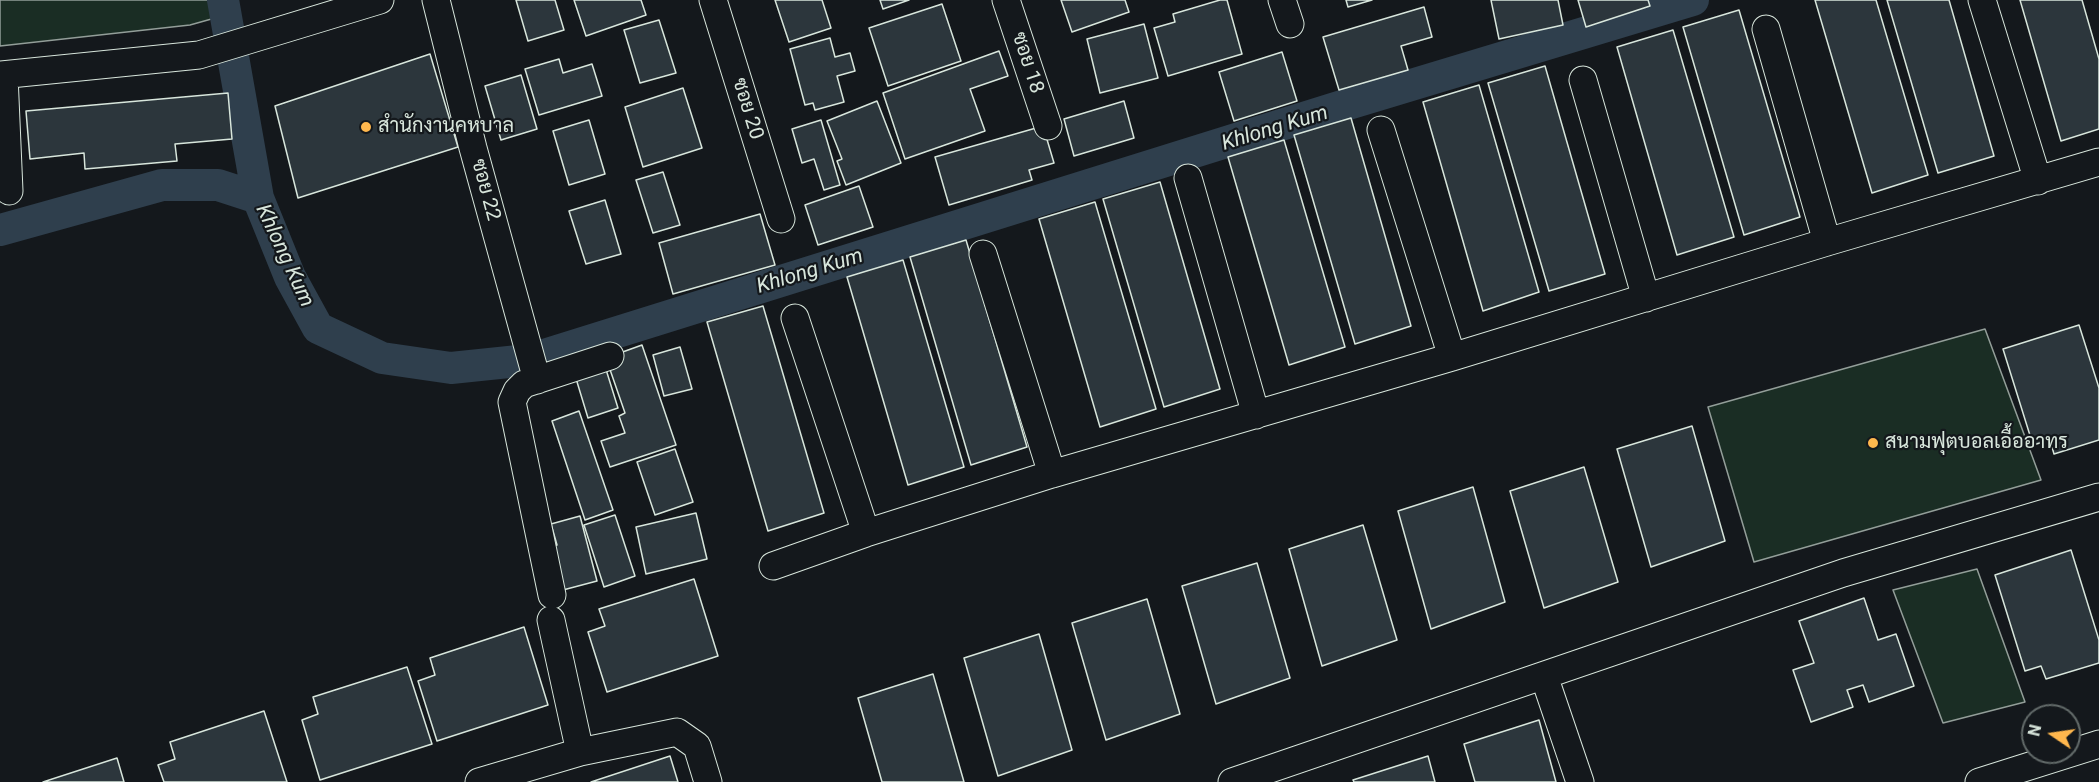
<!DOCTYPE html>
<meta charset="utf-8">
<style>
body{margin:0}
#map{position:relative;width:2099px;height:782px;overflow:hidden;background:#14181c;font-family:Roboto,sans-serif}
canvas{display:block}
.north{position:absolute;left:2021px;top:704px;width:60px;height:60px;box-sizing:border-box;background:#14181c;border:2px solid #626a69;border-radius:50%;rotate:283deg;font-size:16px;font-weight:700;line-height:24px;text-align:center;color:#d8e6dc}
.north::after{content:'';display:block;margin:auto;width:21px;height:27px;background:#ffb74d;clip-path:polygon(50% 0,100% 100%,50% 72%,0 100%)}
</style>
<div id="map">
<canvas width="2099" height="782"></canvas>
<div class="north">N</div>
</div>
<script>
const ctx = document.querySelector('canvas').getContext('2d');
ctx.lineJoin = 'round';
function fill(path, color) { ctx.fillStyle = color; ctx.fill(path, 'evenodd'); }
function strokePath(path, color, width, dash) { ctx.strokeStyle = color; ctx.lineWidth = width; ctx.lineCap = dash ? 'butt' : 'round'; ctx.setLineDash(dash || []); ctx.stroke(path); }
function write(font, color, halo, rows, align = 'center') {
  ctx.font = font + ' Roboto,Sarabun,sans-serif'; ctx.lineWidth = 4.5; ctx.setLineDash([]); ctx.textBaseline = 'middle'; ctx.strokeStyle = halo; ctx.fillStyle = color; for (const [text, x, y, turn = 0] of rows) {
    ctx.save(); ctx.translate(x, y); ctx.rotate((+turn || 0) * Math.PI / 180); ctx.textAlign = isNaN(turn) ? turn : align; if (halo) ctx.strokeText(text, 0, 0); ctx.fillText(text, 0, 0); ctx.restore();
  }
}
const green = new Path2D(`
 M0,0H211L215,18L190,25L0,46Z
 M1985,329L2041,480L1754,562L1708,407Z
 M1977,569L2025,702L1943,723L1893,590Z`);
const canal = new Path2D(`
 M223,0L258,198
 M0,230L162,185H218L258,198L290,277L318,328L382,358L451,368L528,360L1345,105L1693,0`);
const building = new Path2D(`
 M516,0H555L564,30L528,41Z
 M574,0H641L646,15L586,36Z
 M775,0H822L831,28L789,42Z
 M880,0H909L883,9Z
 M1061,0H1125L1129,12L1072,32Z
 M1220,0H1227L1242,54L1168,76L1154,28L1175,22L1173,14Z
 M1346,0H1372L1348,7Z
 M1491,0H1558L1563,25L1499,39Z
 M1578,0H1648L1650,6L1586,27Z
 M1815,0H1876L1928,175L1872,193Z
 M1887,0H1949L1994,156L1938,173Z
 M2020,0H2082L2099,59V129L2061,141Z
 M942,4L961,61L888,86L869,28Z
 M1424,7L1432,37L1401,46L1408,70L1339,90L1323,37Z
 M1739,10L1800,217L1744,235L1683,27Z
 M659,20L676,73L640,83L624,30Z
 M1144,24L1158,78L1100,93L1087,39Z
 M1673,30L1734,237L1677,255L1617,47Z
 M830,38L835,57L850,53L855,71L837,76L844,102L815,110L813,103L805,105L790,49Z
 M999,51L1008,76L970,89L985,131L905,159L883,93Z
 M1282,52L1297,101L1234,121L1219,72Z
 M430,54L458,147L298,198L275,106Z
 M559,59L563,73L592,64L602,96L539,115L525,69Z
 M1545,66L1605,274L1549,291L1488,83Z
 M521,75L537,129L501,140L485,86Z
 M1479,85L1539,292L1483,311L1423,102Z
 M683,88L702,148L643,167L625,107Z
 M228,93L232,139L175,144L177,161L85,169L84,153L30,159L26,111Z
 M877,101L901,163L846,185L837,161L842,159L827,121Z
 M1124,101L1134,138L1074,156L1064,119Z
 M1351,118L1411,326L1355,344L1294,135Z
 M589,120L605,174L569,185L553,131Z
 M821,120L840,185L824,190L814,159L802,163L792,129Z
 M1043,126L1054,163L1029,170L1032,180L949,205L935,157Z
 M1284,140L1345,347L1289,365L1228,157Z
 M663,172L680,225L653,233L636,180Z
 M1160,182L1220,389L1164,407L1103,199Z
 M859,186L873,227L818,245L805,205Z
 M605,200L621,254L586,264L569,211Z
 M1095,202L1156,409L1100,427L1039,219Z
 M760,214L775,265L673,294L659,243Z
 M966,240L1027,447L971,465L910,257Z
 M903,260L964,467L908,485L847,277Z
 M763,306L824,513L768,531L707,322Z
 M2079,325L2099,388V440L2054,454L2050,440L2033,445L2003,349Z
 M642,345L676,445L610,467L601,441L625,433L619,416L625,413L606,358Z
 M680,347L692,389L664,396L653,355Z
 M604,363L618,408L588,418L574,372Z
 M579,411L613,510L585,520L552,421Z
 M1692,426L1725,541L1651,567L1617,449Z
 M675,449L693,502L655,515L637,462Z
 M1584,467L1618,582L1544,608L1510,491Z
 M1473,487L1505,602L1431,629L1398,511Z
 M696,513L707,559L646,574L636,527Z
 M615,515L635,576L604,587L584,525Z
 M580,516L597,581L563,590L551,547L557,545L551,524Z
 M1363,525L1397,640L1322,666L1289,549Z
 M2071,550L2099,640V663L2046,679L2041,666L2025,671L1995,575Z
 M1257,563L1290,678L1216,704L1182,586Z
 M694,579L718,656L607,692L588,632L605,626L599,609Z
 M1864,598L1878,640L1896,634L1914,686L1869,702L1863,685L1847,690L1853,707L1811,722L1793,670L1814,663L1799,621Z
 M1147,599L1180,714L1106,740L1072,623Z
 M524,627L548,705L437,741L418,681L435,675L430,658Z
 M1039,634L1072,750L998,776L964,658Z
 M407,667L432,744L320,780L302,720L318,714L313,697Z
 M933,674L964,782H882L858,698Z
 M264,711L287,782H164L158,765L175,759L170,742Z
 M1539,720L1556,782H1475L1464,744Z
 M670,756L678,782H591Z
 M1428,756L1435,782H1354L1353,780Z
 M117,758L124,782H43Z`);
const minor = new Path2D(`
 M436,0L473,148L537,380
 M713,0L781,219
 M1006,0L1048,126
 M1282,0L1290,24
 M1982,0L2038,181
 M1766,29L1827,242
 M0,75L199,55L380,0
 M4,75L9,191
 M1583,80L1646,298
 M1381,130L1452,357
 M1188,178L1256,415
 M983,254L1052,474
 M795,318L866,533
 M773,566L866,533L1052,474L1452,357L1827,242L2099,162
 M552,595L512,402L517,391L524,384L610,356
 M551,620L580,752
 M1544,676L1580,782
 M479,782L580,752L677,732L697,746L708,782
 M1232,782L1843,573L2099,497
 M1979,782L2099,744`);
const markers = [
 [366,127,6,"#ffb74d"],
 [1873,443,6,"#ffb74d"]
];
const streetNames = [
 ["ซอย 18",1027,63,72],
 ["ซอย 20",747,109,73],
 ["ซอย 22",485,190,75]
];
const poiNames = [
 ["สำนักงานคหบาล",378,127],
 ["สนามฟุตบอลเอื้ออาทร",1885,443]
];
const waterNames = [
 ["Khlong Kum",1275,129,-17],
 ["Khlong Kum",284,256,65],
 ["Khlong Kum",810,272,-17]
];
fill(green, '#1a2d24');
strokePath(green, '#939e99', 1.5);
strokePath(canal, '#2f3f4d', 32);
fill(building, '#2c363c');
strokePath(building, '#d8e6dc', 1.5);
strokePath(minor, '#d8e6dc', 29);
strokePath(minor, '#14181c', 27);
for (const [x, y, r, color] of markers) { const dot = new Path2D(); dot.arc(x, y, r, 0, 2 * Math.PI); ctx.fillStyle = color; ctx.fill(dot); strokePath(dot, '#14181c', 2); }
write('20px', '#d8e6dc', '#14181c', streetNames);
write('20px', '#d8e6dc', '#14181c', poiNames, 'left');
write('italic 21px', '#d8e6dc', '#14181c', waterNames);
</script>
